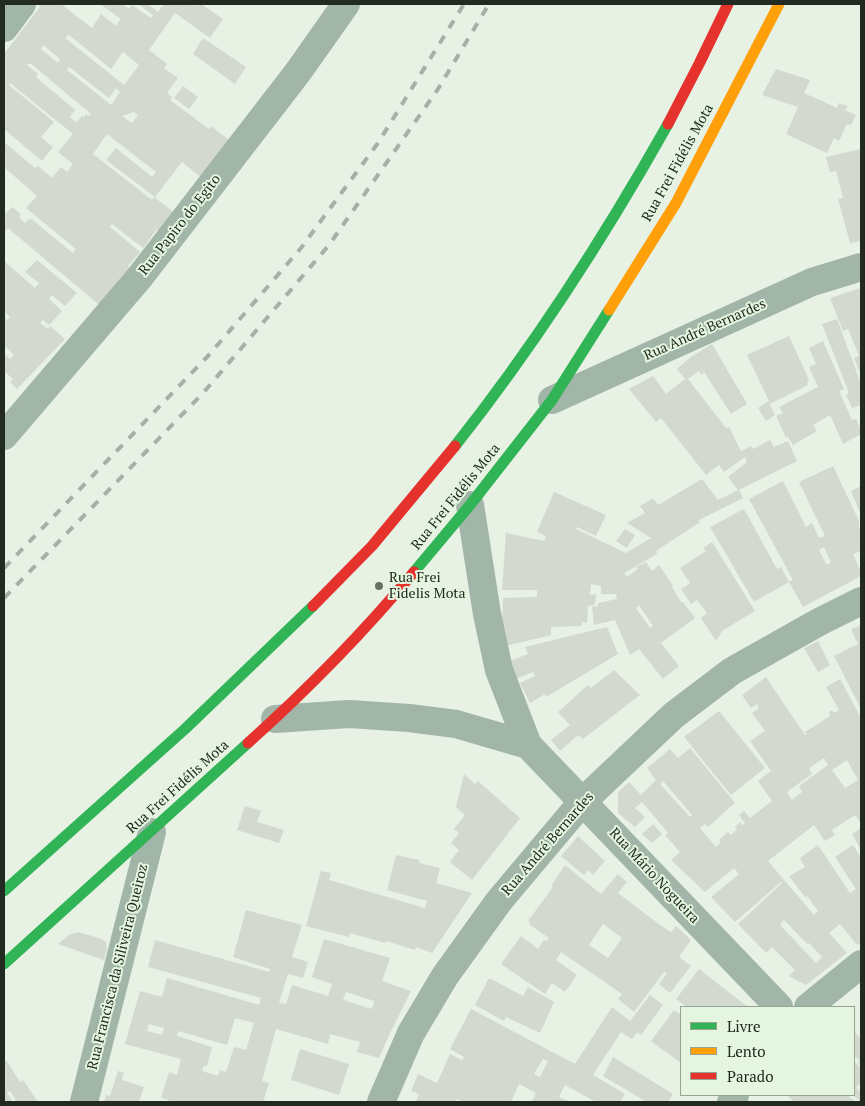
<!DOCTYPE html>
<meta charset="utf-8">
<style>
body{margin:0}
#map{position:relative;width:865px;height:1106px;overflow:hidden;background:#e7f1e4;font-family:"PT Serif",serif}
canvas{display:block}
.frame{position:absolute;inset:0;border:5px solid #232a21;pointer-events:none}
.legend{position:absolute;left:680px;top:1006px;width:175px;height:90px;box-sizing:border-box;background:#e4f6df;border:1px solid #97a493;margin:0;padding:6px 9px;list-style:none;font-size:15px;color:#232a21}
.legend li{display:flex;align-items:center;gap:10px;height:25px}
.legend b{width:25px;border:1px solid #97a493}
</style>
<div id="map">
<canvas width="865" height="1106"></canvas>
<div class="frame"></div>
<ul class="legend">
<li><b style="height:6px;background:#30b455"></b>Livre</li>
<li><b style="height:6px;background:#ff9f0a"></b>Lento</li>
<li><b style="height:6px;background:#e5322d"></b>Parado</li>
</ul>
</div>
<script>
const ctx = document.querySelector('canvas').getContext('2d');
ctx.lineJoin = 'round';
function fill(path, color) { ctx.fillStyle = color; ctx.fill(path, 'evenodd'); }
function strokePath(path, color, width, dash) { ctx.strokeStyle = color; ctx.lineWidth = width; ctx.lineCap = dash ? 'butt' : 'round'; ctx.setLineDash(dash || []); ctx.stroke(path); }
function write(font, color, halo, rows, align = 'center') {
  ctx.font = font + ' "PT Serif",serif'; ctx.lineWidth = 4; ctx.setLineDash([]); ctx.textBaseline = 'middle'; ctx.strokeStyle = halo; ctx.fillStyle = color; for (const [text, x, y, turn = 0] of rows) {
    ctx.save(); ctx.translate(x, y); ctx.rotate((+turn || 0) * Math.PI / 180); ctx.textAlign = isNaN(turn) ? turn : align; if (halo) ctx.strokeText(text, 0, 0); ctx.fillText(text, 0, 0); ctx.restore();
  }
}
const building = new Path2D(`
 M42,4H61L92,28L101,14L116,26L121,19L100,4H122L129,9L132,5L151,18L153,15L138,4H151L150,6L158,12L164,4H177L180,5L181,4H194L198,6L201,4L223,19L210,38L175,13L149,50L167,64L164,68L178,78L167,93L172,97L170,100L209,129L211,126L229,140L202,178L182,162L155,197L106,160L116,148L152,177L156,172L107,134L93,154L152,200L154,197L175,213L160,232L157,229L143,248L112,224L110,227L140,252L128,266L130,268L104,309L8,228L4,233V215L12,207L21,214L19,217L25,223L30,218L73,253L76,249L26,208L37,196L4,167V142L35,168L38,166L52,178L61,167L67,172L73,164L58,152L73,134L10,83L9,85L54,122L41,137L53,147L42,161L4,129V54ZM69,35L111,69L123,52L139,65L124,85L65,38ZM43,45L60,59L58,63L41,49ZM30,63L91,114L88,116L86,114L84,117L82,116L76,122L70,117L75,110L36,77L38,74L27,65ZM69,67L109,98L116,88L120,92L111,105L67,70ZM134,112L138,115L132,123L122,116Z
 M203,38L246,67L235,84L193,54Z
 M776,69L810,80L804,93L837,108L839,103L848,106L845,110L856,115L851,125L847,124L839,141L834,138L827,153L786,134L798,107L762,95Z
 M183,86L198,97L189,109L174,98Z
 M861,149V241L850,243L838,199L843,198L836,171L830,172L826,157Z
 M37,260L77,293L65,306L52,295L49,299L62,311L49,325L43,320L40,323L48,329L50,326L65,339L17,389L10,382L13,379L4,371V353L10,359L14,355L4,345V317L7,320L10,317L4,311V263L5,262L35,288L39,283L25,272Z
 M861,288V371H859L854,358L859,356L848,329L843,331L830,298Z
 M837,319L861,384V405L852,408L846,395L849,393L822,324Z
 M789,336L809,380L807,382L808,385L770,404L775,415L766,421L758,408L769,401L747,355Z
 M823,341L844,389L839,391L852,420L856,419L861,430V434L843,444L830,415L813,425L817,431L793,445L788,437L786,438L776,416L783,413L779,407L818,387L809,367L816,364L809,348Z
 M712,344L747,404L731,414L704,372L701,375L699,371L688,379L726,428L729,427L741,451L751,446L753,449L770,440L774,447L788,441L797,461L739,490L743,498L699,520L700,522L656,551L657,554L624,573L627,577L638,569L636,567L646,562L652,571L659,565L673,586L672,587L681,602H683L695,618L661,643L679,666L663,679L639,649L630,655L615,620L594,625L592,607L598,606V603L617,599L616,594H601V586L591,584L590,595L596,594L595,605L588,606L587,623L582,622V626L551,627V635L501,647L503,598L537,597V590H502L506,533L544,541L546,536L537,532L554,492L606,515L596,536L577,527L576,529L626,553L651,538L627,523L645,513L640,506L653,498L658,505L702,479L718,500L738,490L728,477L747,462L745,457L724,472L719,465L706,475L661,418L656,422L629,389L653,376L666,394L685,379L677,369L691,357ZM639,605L653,626L650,628L636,608Z
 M833,466L860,523H858L861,532V551L853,554L861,572V576L803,607L789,582L793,580L749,499L783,481L806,527L812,523L819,538L825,536L799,482ZM824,547L831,562L827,565L819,550Z
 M861,486V515L851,491Z
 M744,509L777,569L781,567L789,582L754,602L710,527Z
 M625,529L635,535L627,548L616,541Z
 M712,542L755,611L722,631L716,641L701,618L707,613L697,600L691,604L681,589L690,583L680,568L706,551L703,548Z
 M861,625V709L834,656L858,644L851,629Z
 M607,627L618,654L546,697L545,694L530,703L520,683L535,676L533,672L513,680L507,662L528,654L525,647Z
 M818,641L830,665L818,672L804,648Z
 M614,670L640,695L583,739L578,735L560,751L551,740L570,725L558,712L588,685L591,688Z
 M766,677L805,735L807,734L805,732L830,716L829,712L832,710L834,713L839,710L826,687L840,679L861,718V821L860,822L855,815L832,830L835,835L825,841L814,825L768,861L814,915L818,911L807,896L805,897L789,876L805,867L800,858L818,845L850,893L856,889L835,857L853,845L861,858V942L857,945L840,924L829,933L847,953L806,985L789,976L795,970L772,947L766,953L738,924L782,883L781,882L735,922L711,897L739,874L734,868L705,892L671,860L680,852L665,835L668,833L642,802L635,808L645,817L635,827L618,813V792L629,782L641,795L656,780L647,768L670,749L678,758L690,748L735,803L708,827L705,824L700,828L716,847L721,842L719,840L728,832L731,835L737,829L735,827L740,822L742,825L745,823L739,815L744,811L750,818L772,801L758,781L771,771L750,741L765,731L752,713L759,708L757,704L751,708L742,695ZM824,758L828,765L799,786L802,792L792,800L787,792L812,774L809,768ZM847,760L858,780L845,788L832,770ZM663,781L692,815L690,817L660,784ZM784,920L807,944L809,943L822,957L816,963L780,925Z
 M719,711L765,768L731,795L684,737Z
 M464,774L475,784L478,781L520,818L472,880L450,862L459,850L451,843L459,833L454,829L465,815L456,807Z
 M245,806L261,811L257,822L284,830L279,843L237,830Z
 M653,824L662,834L652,843L642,834Z
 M861,828V850L852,834Z
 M578,836L605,861L593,875L588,870L584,875L561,856Z
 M396,855L419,860V863L440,868L436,883L472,893L432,953L416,947L415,950L386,941L385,943L350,933L349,937L306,926L321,871L331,873L329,880L425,908L427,901L387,890Z
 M565,865L601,894L618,874L627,882L618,893L660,925L671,932L676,926L691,940L679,957L691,966L670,993L659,984L667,973L664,972L634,1012L618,999L622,994L561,952L556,960L577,975L565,992L552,983L545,994L501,964L521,936L538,949L544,940L546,941L549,938L529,924L530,922L528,921L553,887L551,886ZM603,924L622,938L608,958L589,945Z
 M246,910L302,925L292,957L308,962L303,978L288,974L279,1003L286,1004L292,985L328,996L332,984L312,977L324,939L390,958L382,981L411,991L390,1033L379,1058L357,1052L360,1042L330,1034L328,1044L276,1029L262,1081L269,1083L263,1102H169V1100L161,1098L169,1072L177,1075L181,1059L125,1044L140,991L162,997L167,978L259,1005L261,998L148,967L155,940L269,972L270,969L233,957ZM346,992L374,1001L372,1009L343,1000ZM235,1018L254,1023L246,1050L234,1047L226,1072L220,1070L218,1076L202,1071L204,1066H207L212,1047L177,1036L178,1031L227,1045ZM149,1024L164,1028L162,1035L147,1031Z
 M78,932L102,939L106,942L107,949L104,960L58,944L69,935Z
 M699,969L748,1007H687L676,999Z
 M489,978L523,996L528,987L554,1002L540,1033L506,1017L504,1021L475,1005Z
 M650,995L663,1005L641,1035L638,1032L632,1039L621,1032L593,1075L625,1094L620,1102H596L565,1085L559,1097L570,1102H532L536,1093L519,1084L511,1102H464L457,1099L455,1102H416L419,1094L411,1091L418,1074L437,1083L450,1054L462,1060L464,1057L450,1049L471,1009L575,1064L612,1007L630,1021ZM543,1059L548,1061L540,1077L534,1074Z
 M674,1010L681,1015V1063L651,1041Z
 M854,1031L861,1039V1066L858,1063L860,1061L854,1055Z
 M300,1049L349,1064L339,1095L291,1080Z
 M613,1057L673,1094L668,1102H647L603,1076Z
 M6,1060L20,1082L23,1080L38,1102H17L10,1091L7,1093L13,1102H4V1062Z
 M854,1061L861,1068V1085L859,1084L856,1088L861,1092L860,1101L852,1095H854Z
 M118,1071L124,1073L122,1080L144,1087L139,1102H104L106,1095L110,1096Z
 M786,1095H847L856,1102H795Z`);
const street = new Path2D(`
 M4,28L22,4
 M552,400L812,282L861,267
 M4,436L139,278L298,72L346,4
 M470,505L487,614L499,670L528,745L779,1007
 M275,719L349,714L409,718L456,724L528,745
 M808,1007L861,964
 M84,1102L152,832
 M381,1102L411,1033L445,976L499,901L583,801L674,715L732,671L819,622L861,601
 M731,1102L735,1095`);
const fast = new Path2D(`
 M455,446C535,345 605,236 668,124
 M414,572L470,505L552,400L609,310
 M4,891L185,729L313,606
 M4,964L248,743`);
const slow = new Path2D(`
 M609,310L676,203L779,4`);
const jam = new Path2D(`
 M668,124L699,64L728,4
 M313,606L372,546L455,446
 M248,743C307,690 363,633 414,572`);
const rail = new Path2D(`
 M4,568L208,356L301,248L378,143L464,4
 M4,598L204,392L329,245L438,89L489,4`);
const markers = [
 [379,586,5,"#687065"]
];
const streetNames = [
 ["Rua Frei Fidélis Mota",678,163,-61],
 ["Rua Papiro do Egito",180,225,-52],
 ["Rua André Bernardes",705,330,-24],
 ["Rua Frei Fidélis Mota",456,497,-51],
 ["Rua Frei Fidélis Mota",178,787,-42],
 ["Rua André Bernardes",548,844,-49],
 ["Rua Mário Nogueira",654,876,47],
 ["Rua Francisca da Siliveira Queiroz",118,967,-76]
];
const poiNames = [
 ["Rua Frei",389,578],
 ["Fidelis Mota",389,594]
];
fill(building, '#d3d9ce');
strokePath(street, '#a1b5a8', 28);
strokePath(fast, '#30b455', 11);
strokePath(slow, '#ff9f0a', 11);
strokePath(jam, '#e5322d', 11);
strokePath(rail, '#a5b1a7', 4, [9, 9]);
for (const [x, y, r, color] of markers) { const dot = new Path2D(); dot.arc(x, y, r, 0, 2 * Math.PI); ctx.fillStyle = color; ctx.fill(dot); strokePath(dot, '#e4f6df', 2); }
write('14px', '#232a21', '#e4f6df', streetNames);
write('14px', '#232a21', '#e4f6df', poiNames, 'left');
</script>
